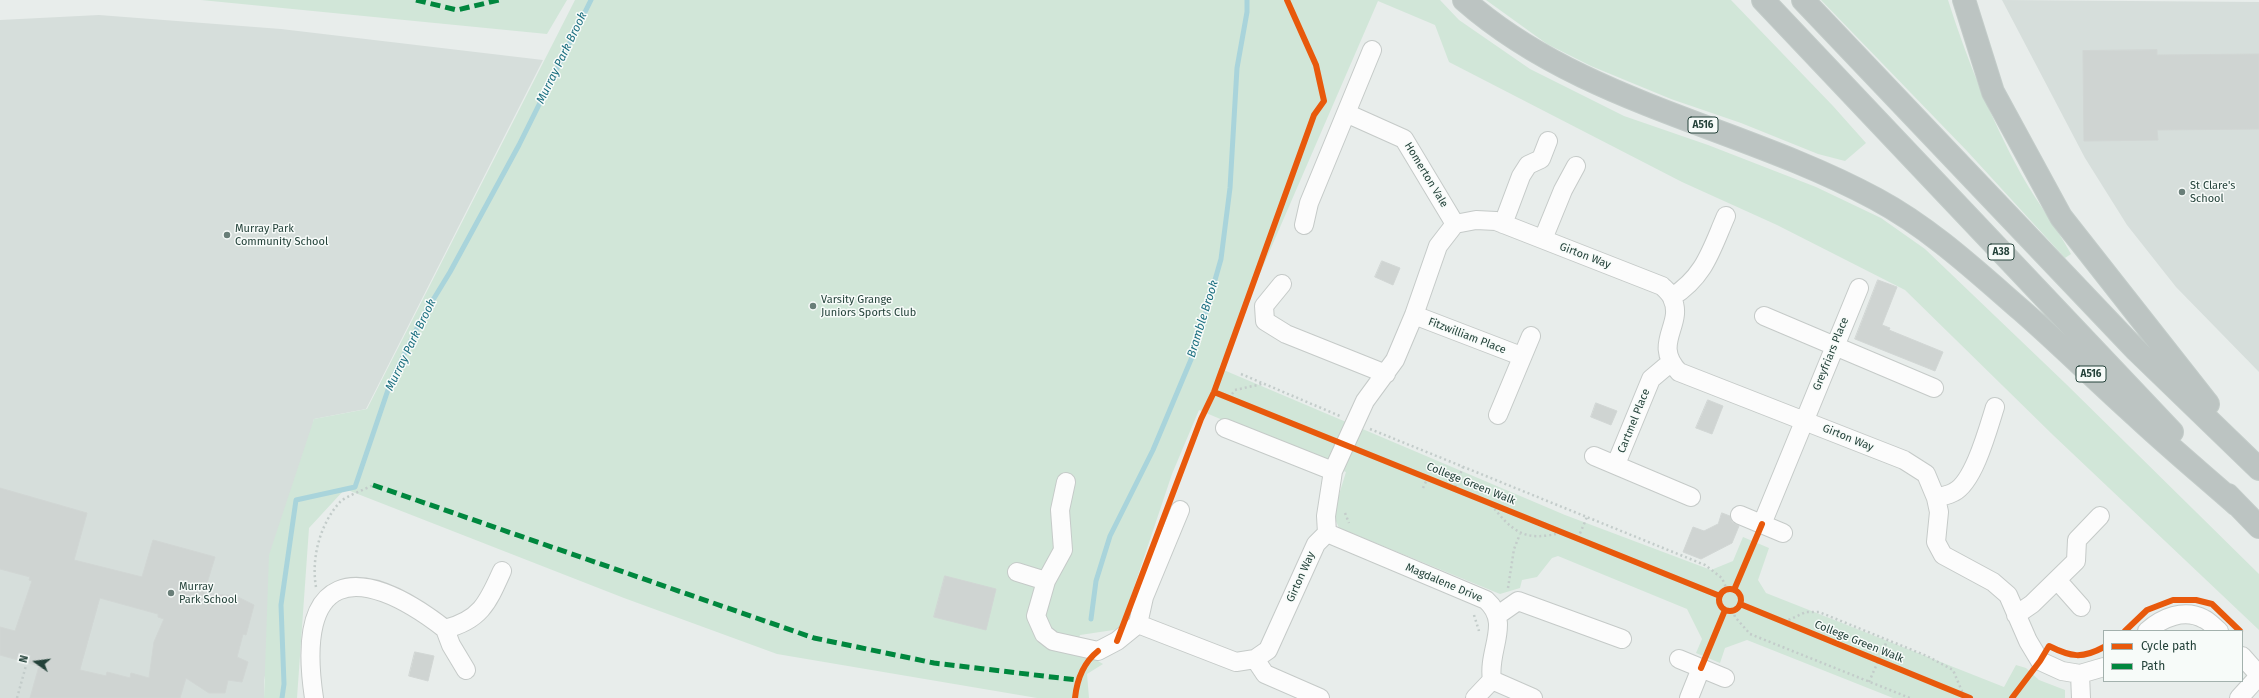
<!DOCTYPE html>
<style>
body{margin:0}
#map{position:relative;width:2259px;height:698px;overflow:hidden;background:#e8edeb;font-family:"Fira Sans",sans-serif}
canvas{display:block}
.legend{position:absolute;left:2103px;top:630px;width:140px;height:52px;box-sizing:border-box;background:#f7fbf9;border:1px solid #a3b1ad;margin:0;padding:5px 7px;list-style:none;font-size:12px;color:#24423a}
.legend li{display:flex;align-items:center;gap:8px;height:20px}
.legend b{width:20px;border:1px solid #a3b1ad}
.north{position:absolute;left:16px;top:642px;width:40px;height:40px;-webkit-text-stroke:3px #f7fbf9;paint-order:stroke;rotate:284deg;font-size:11px;font-weight:700;line-height:16px;text-align:center;color:#24423a}
.north::after{content:'';display:block;margin:auto;width:14px;height:18px;background:#24423a;clip-path:polygon(50% 0,100% 100%,50% 72%,0 100%)}
</style>
<div id="map">
<canvas width="2259" height="698"></canvas>
<ul class="legend">
<li><b style="height:5px;background:#e8590c"></b>Cycle path</li>
<li><b style="height:5px;background:#00873e"></b>Path</li>
</ul>
<div class="north">N</div>
</div>
<script>
const ctx = document.querySelector('canvas').getContext('2d');
ctx.lineJoin = 'round';
function fill(path, color) { ctx.fillStyle = color; ctx.fill(path, 'evenodd'); }
function strokePath(path, color, width, dash) { ctx.strokeStyle = color; ctx.lineWidth = width; ctx.lineCap = dash ? 'butt' : 'round'; ctx.setLineDash(dash || []); ctx.stroke(path); }
function write(font, color, halo, rows, align = 'center') {
  ctx.font = font + ' "Fira Sans",sans-serif'; ctx.lineWidth = 3; ctx.setLineDash([]); ctx.textBaseline = 'middle'; ctx.strokeStyle = halo; ctx.fillStyle = color; for (const [text, x, y, turn = 0] of rows) {
    ctx.save(); ctx.translate(x, y); ctx.rotate((+turn || 0) * Math.PI / 180); ctx.textAlign = isNaN(turn) ? turn : align; if (halo) ctx.strokeText(text, 0, 0); ctx.fillText(text, 0, 0); ctx.restore();
  }
}
const built = new Path2D(`
 M2002,0L2259,2V372L2176,287L2127,225L2085,158Z
 M99,15L281,29L543,60L366,409L314,419L264,681V698H0V20Z`);
const green = new Path2D(`
 M201,0H567L547,34Z
 M575,0H1440L1459,20L1530,69L1624,116L1708,145L1816,187L1881,218L1925,249L2065,383L2259,574V630L2053,435L1905,290L1777,225L1682,182L1449,62L1435,25L1378,1L1219,368L1565,515L1711,570L1733,561L1743,537L1769,548L1758,580L1766,593L2004,687L2016,665L2026,668L2039,680L2065,690V698H1893L1747,640L1725,648L1720,663L1696,653L1702,639L1687,609L1558,556L1552,558L1537,577L1522,580L1520,588L1500,594L1339,528L1333,514L1346,472L1199,410L1172,474L1120,629L1080,635L1076,648L1103,664L1087,674L1089,698H1037L777,654L624,598L345,489L309,528L297,698H264L269,555L314,419L367,409Z
 M1486,0H1731L1833,106L1866,143L1845,161L1818,154L1741,123L1671,99L1591,66L1547,44Z
 M1821,0H1948C1967,60 1991,119 2021,174C2036,201 2056,226 2071,254L2065,258L1967,151Z`);
const stream = new Path2D(`
 M1091,619L1096,581L1110,536L1153,450L1195,350L1221,259L1230,188L1237,68L1247,12V0
 M282,698L284,684L281,605L296,500L355,487L391,381L422,318L450,272L519,145L591,0`);
const building = new Path2D(`
 M2157,50V55L2259,54V129L2157,130L2158,140L2084,141L2083,51Z
 M1382,261L1400,268L1393,285L1375,277Z
 M1878,280L1897,287L1882,325L1890,328L1889,330L1943,352L1935,371L1855,339Z
 M1708,400L1723,406L1712,434L1696,428Z
 M1596,403L1617,411L1611,425L1591,417Z
 M0,488L87,513L74,560L142,577L153,540L215,557L204,593L236,596L254,605L246,635L243,634L237,657L248,662L242,682L228,680L225,693H209L186,678L180,698H30L39,666L0,655V627L15,631L32,581L29,580L30,577L0,569ZM100,598L158,614V617L164,619L154,642L149,678L131,673L130,678L107,672L106,676L80,670Z
 M1722,513L1730,516L1732,522L1739,526L1732,543L1701,559L1683,552L1693,527L1704,531L1718,524Z
 M945,576L996,589L986,630L934,617Z
 M415,652L434,656L428,681L409,676Z`);
const path = new Path2D(`
 M1241,374L1340,416
 M1229,398L1235,390L1262,384
 M1370,429L1705,565L1722,578L1727,590
 M1455,487L1463,467
 M1423,488L1428,477
 M1488,501C1513,532 1523,543 1564,532
 M1345,513L1349,523
 M1578,538L1587,517
 M316,587C311,558 320,524 340,502C348,495 364,490 373,485
 M1508,588L1514,549L1520,534
 M1733,610L1735,617L1750,634L1910,698
 M1474,615L1479,631
 M1784,622L1806,612H1819L1927,656L1953,670L1964,696
 M1869,682L1887,641
 M17,698L27,662`);
const minor = new Path2D(`
 M1346,113L1404,139L1455,224
 M1503,224L1521,176L1528,165L1541,159L1548,141
 M1304,225L1309,203L1372,50
 M1543,239L1563,190L1576,166
 M1282,284L1264,306L1265,321L1286,334L1386,374
 M1672,297C1705,276 1711,250 1726,216
 M1414,315L1521,356
 M1764,316L1934,388
 M1498,415L1531,336
 M1225,428L1333,471
 M1594,456L1691,497
 M1616,464L1651,379L1670,363
 M1066,482L1060,510L1063,550L1046,581L1036,616L1044,634L1053,641L1098,651L1117,641L1138,624L1144,597L1180,510
 M1936,498C1942,496 1949,495 1954,492C1974,482 1988,429 1995,407
 M1740,515L1783,533
 M1762,524L1859,288
 M1327,533L1486,600C1512,623 1487,650 1492,680L1533,698
 M1017,572L1046,581
 M2057,580L2081,607
 M1498,615L1518,601L1622,639
 M2016,615L2032,604L2076,561L2077,540L2100,516
 M1138,624L1236,662L1255,659L1268,650L1316,544L1327,533L1326,516L1333,471L1365,401L1395,360L1414,315L1438,246L1455,224L1476,220L1496,221L1662,286C1665,289 1670,293 1672,298C1685,325 1651,343 1679,372L1904,460L1926,474L1936,498L1939,512L1936,542L1943,555L1993,582L2008,595L2028,641L2040,661L2062,671L2080,674L2104,667
 M445,629C481,620 488,602 502,571
 M445,629L451,645L466,670
 M2147,631C2162,618 2184,608 2204,619C2209,621 2214,627 2219,631
 M2242,656L2259,675
 M1255,659L1265,674L1320,698
 M1679,659L1725,678
 M2080,674L2081,698
 M314,698C295,573 355,559 445,629
 M1475,698L1492,680
 M1689,698L1701,668
 M2239,698L2259,676`);
const highway = new Path2D(`
 M1464,0C1581,103 1741,126 1876,199C1930,228 1975,270 2021,310C2060,344 2096,380 2135,415C2168,446 2203,475 2237,505
 M1763,0L2172,432
 M1803,0L2136,350L2259,469
 M1964,0L1993,92L2061,217L2208,404
 M2228,495L2259,527`);
const quiet = new Path2D(`
 M416,0L457,10L499,0
 M373,485L814,638L934,663L1077,680`);
const cycleway = new Path2D(`
 M1214,392L1720,596
 M1719 600a11 11 0 1 1 22 0a11 11 0 1 1-22 0Z
 M1734,590L1762,524
 M1740,604L1970,698
 M2125,631L2147,610L2173,600H2196L2212,604L2240,631
 M1117,641L1201,419L1214,392L1314,115L1324,101L1316,65L1287,0
 M1701,668L1725,610
 M1075,698C1077,679 1083,663 1098,651
 M2012,698L2040,661L2049,646C2071,657 2082,659 2104,647`);
const markers = [
 [2182,192,4,"#697e78"],
 [227,235,4,"#697e78"],
 [813,306,4,"#697e78"],
 [171,593,4,"#697e78"]
];
const shields = [
 [1703,125,30],
 [2001,252,26],
 [2091,374,30]
];
const shieldNames = [
 ["A516",1703,125],
 ["A38",2001,252],
 ["A516",2091,374]
];
const streetNames = [
 ["Homerton Vale",1426,175,59],
 ["Girton Way",1585,256,21],
 ["Fitzwilliam Place",1467,336,21],
 ["Greyfriars Place",1831,354,-68],
 ["Cartmel Place",1634,421,-68],
 ["Girton Way",1848,438,22],
 ["College Green Walk",1471,484,22],
 ["Girton Way",1301,577,-66],
 ["Magdalene Drive",1444,583,23],
 ["College Green Walk",1859,642,22]
];
const poiNames = [
 ["St Clare's",2190,186],
 ["School",2190,199],
 ["Murray Park",235,229],
 ["Community School",235,242],
 ["Varsity Grange",821,300],
 ["Juniors Sports Club",821,313],
 ["Murray",179,587],
 ["Park School",179,600]
];
const waterNames = [
 ["Murray Park Brook",562,58,-64],
 ["Bramble Brook",1203,319,-73],
 ["Murray Park Brook",411,345,-64]
];
fill(built, '#d6dedb');
fill(green, '#d1e6d8');
strokePath(stream, '#a9d4db', 5);
fill(building, '#cfd4d2');
strokePath(building, '#d1d6d4', 1);
strokePath(minor, '#c5cac8', 20);
strokePath(highway, '#c3ccc9', 24);
strokePath(path, '#c3ccca', 2.5, [2, 3]);
strokePath(minor, '#fcfcfc', 18);
strokePath(highway, '#bcc4c2', 22);
strokePath(quiet, '#00873e', 5, [10, 5]);
strokePath(cycleway, '#e8590c', 6);
for (const [x, y, r, color] of markers) { const dot = new Path2D(); dot.arc(x, y, r, 0, 2 * Math.PI); ctx.fillStyle = color; ctx.fill(dot); strokePath(dot, '#f7fbf9', 1.5); }
for (const [x, y, w] of shields) { const box = new Path2D(); box.roundRect(x - w / 2, y - 8, w, 16, 3); ctx.fillStyle = '#f7fbf9'; ctx.fill(box); strokePath(box, '#24423a', 1); }
write('bold 10px', '#24423a', null, shieldNames);
write('11px', '#24423a', '#f7fbf9', streetNames);
write('11px', '#24423a', '#f7fbf9', poiNames, 'left');
write('italic 12px', '#1c6f80', '#f7fbf9', waterNames);
</script>
